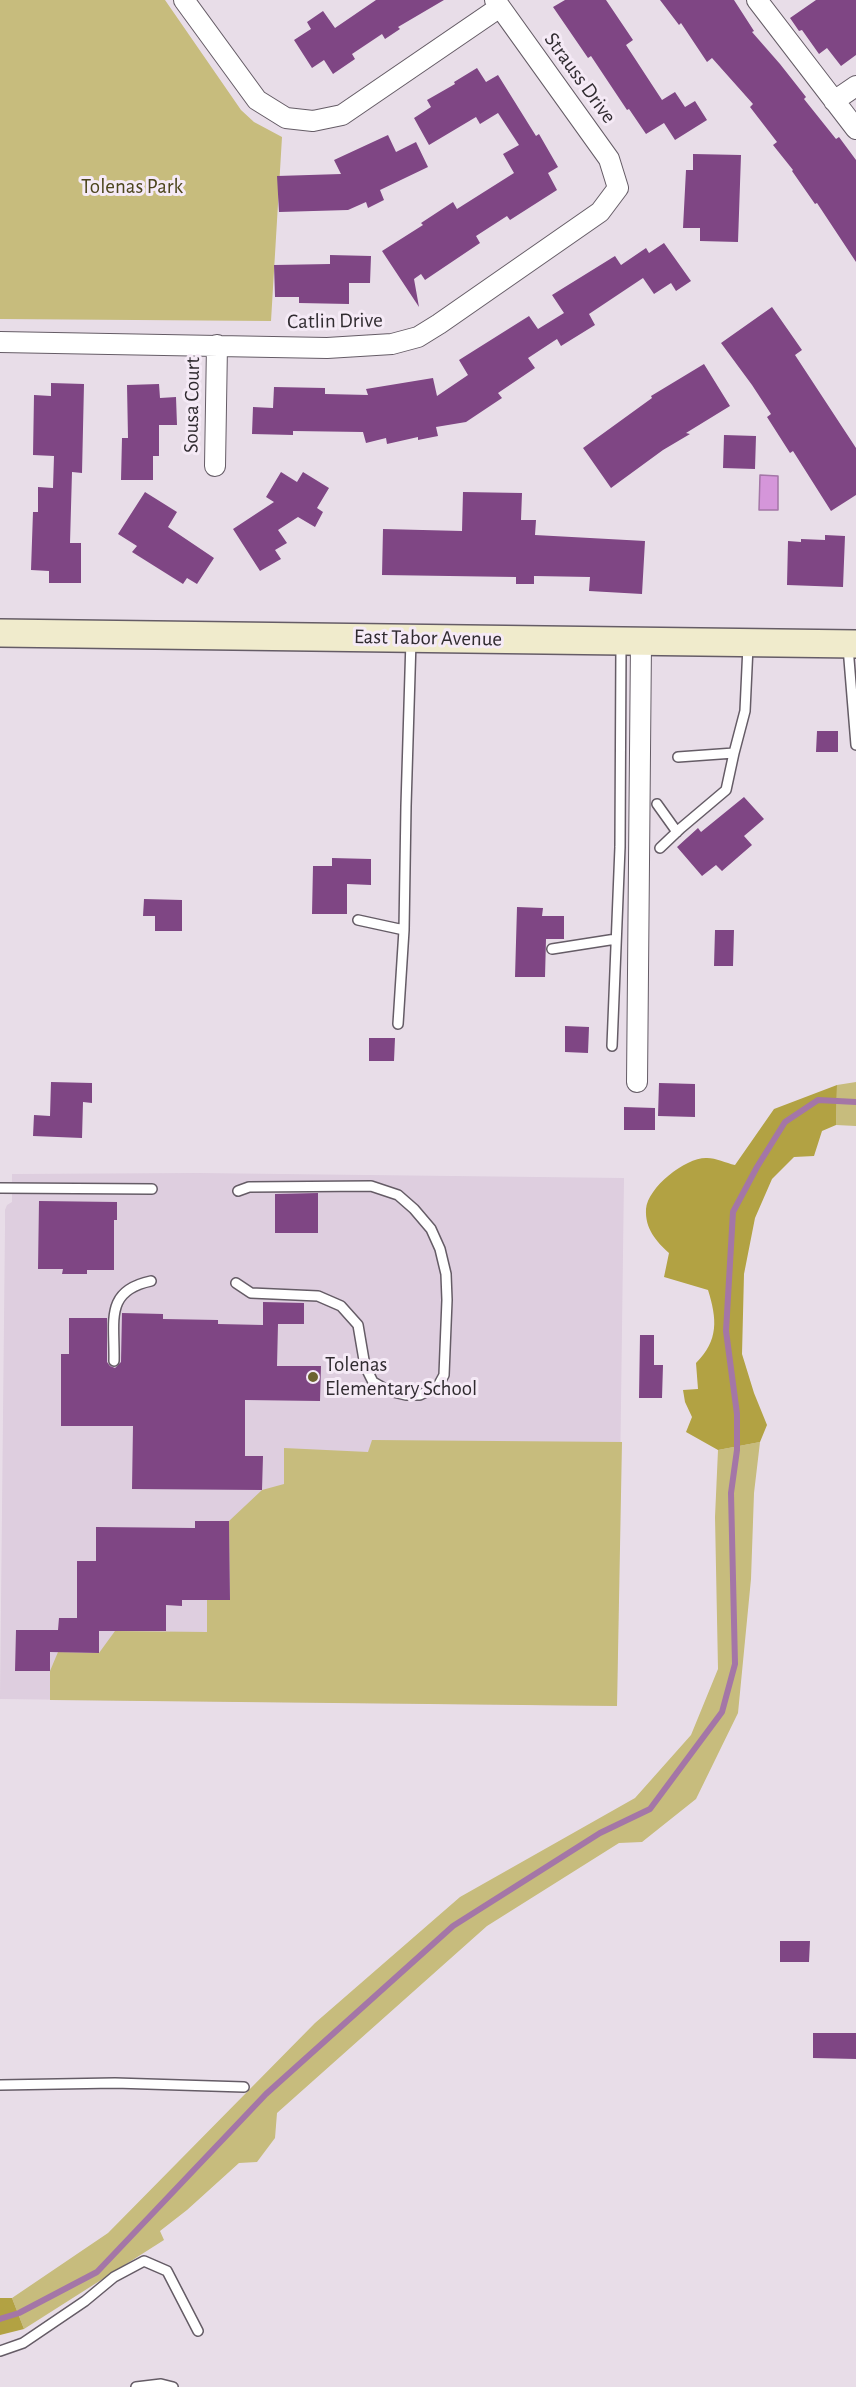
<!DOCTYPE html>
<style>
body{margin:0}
canvas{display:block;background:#e8dde8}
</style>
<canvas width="856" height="2387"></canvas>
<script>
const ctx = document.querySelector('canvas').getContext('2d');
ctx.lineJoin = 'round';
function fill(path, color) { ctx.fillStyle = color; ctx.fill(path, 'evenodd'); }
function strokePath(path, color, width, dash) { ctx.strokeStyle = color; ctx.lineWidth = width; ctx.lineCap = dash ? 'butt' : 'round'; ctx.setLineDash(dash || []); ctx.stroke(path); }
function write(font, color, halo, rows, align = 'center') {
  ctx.font = font + ' "Alegreya Sans",sans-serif'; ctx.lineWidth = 6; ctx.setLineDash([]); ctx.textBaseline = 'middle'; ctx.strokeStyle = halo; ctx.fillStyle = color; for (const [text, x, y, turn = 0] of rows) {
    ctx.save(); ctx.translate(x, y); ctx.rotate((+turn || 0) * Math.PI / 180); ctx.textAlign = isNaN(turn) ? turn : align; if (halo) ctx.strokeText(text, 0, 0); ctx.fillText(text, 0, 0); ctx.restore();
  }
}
const built = new Path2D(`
 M198,1173L624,1178L617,1706L0,1699L5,1225V1210L7,1205L12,1202V1174Z`);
const green = new Path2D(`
 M0,0H165L241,110L254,122L282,137L271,321L0,319Z
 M856,1082V1126L836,1125L837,1085Z
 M372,1440L622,1442L617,1706L50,1700V1671L58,1652L99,1653L115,1631L207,1632V1600L230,1599L229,1521L262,1490L284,1484V1448L368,1452Z
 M760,1442L754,1493L751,1579L738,1713L696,1799L642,1842L619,1843L487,1926L277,2113L275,2138L257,2162L239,2163L187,2210L160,2231L164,2240L24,2329L12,2298L108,2233L315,2023L460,1897L635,1798L691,1735L718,1669L715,1517L718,1450Z`);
const forest = new Path2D(`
 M837,1085L836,1125L822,1131L814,1156L794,1157L772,1179L755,1218L744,1274L742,1354L754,1393L767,1425L760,1442L718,1450L686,1432L692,1417L685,1402L683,1390L698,1389L696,1363C719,1340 717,1319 708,1290L664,1277L669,1253C656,1241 645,1229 646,1209C648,1187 686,1157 707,1158C716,1158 726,1163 735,1165L774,1109Z
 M0,2298H12L24,2329L0,2335Z`);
const water = new Path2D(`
 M760,475L778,476V510H759Z`);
const stream = new Path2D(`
 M0,2319L19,2313L97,2272L266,2094L453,1926L600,1833L650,1809L722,1712L735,1664L731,1493L737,1450V1414L726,1331L733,1212L757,1167L785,1122L818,1100L856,1102`);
const building = new Path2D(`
 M376,0H444L398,27L400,29L385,39L382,34L352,54L355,59L333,74L324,60L312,68L294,40L311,29L307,22L323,11L335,28Z
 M565,0H606L633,40L626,45L662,100L675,92L685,107L695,101L707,120L675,140L664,123L646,134L629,109L627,110L591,56L588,58L553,7Z
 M660,0H734L754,31L752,32L780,64L806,97L804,99L836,139L839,137L856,160V262L817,203L815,204L792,171L793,170L773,145L777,142L750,107L753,104L712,58L707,62L681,23L679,25Z
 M816,0H856V55L841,66L827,48L819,54L802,30L799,31L790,18Z
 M477,68L486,82L498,75L536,136L539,134L558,167L548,173L557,190L510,220L507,216L476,236L480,243L425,280L421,274L414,279L419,307L382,251L423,225L421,223L453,202L457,209L514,173L503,154L519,145L498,113L480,124L476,117L429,145L414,118L431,107L427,100L455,84L454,82Z
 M388,135L396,152L416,142L428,167L380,190L384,200L368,208L366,202L348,210L279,212L277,176L341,174L334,160Z
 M693,154L741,155L738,242L700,241V228H683L686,170H693Z
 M664,243L691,281L676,291L671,283L654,294L643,278L589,314L595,325L561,346L557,339L528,358L535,368L498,393L502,398L466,422L436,427L438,436L418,440V437L387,444L386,438L366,443L363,432L293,431V435L252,434L253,407L273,408L274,387L325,388V394L368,395L366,389L433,378L437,396L468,375L459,360L529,316L538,329L564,313L552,295L615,256L621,265L646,248L649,253Z
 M330,255L371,256L370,283H349V304L299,303V297H275L274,265L330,264Z
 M772,307L802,350L795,355L856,448V495L831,511L793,451L790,453L767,417L771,414L752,385L721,343Z
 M704,364L730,406L686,433L690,434L663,450L611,488L583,448L652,398L651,396Z
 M51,383L84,384L82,473L72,472L70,543H81V583H49V571L31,570L33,512H38V487L53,488L54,456L33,455L34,395L51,396Z
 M159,384L160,398L176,397L177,425H159V456H153V480H121L122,438H128L127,385Z
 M724,435L756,436L755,469L723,468Z
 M281,472L297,482L303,472L329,488L317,508L323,512L315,527L298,517L278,530L287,543L275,550L281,559L260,571L233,529L274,502L266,497Z
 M145,492L177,512L168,527L214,558L197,584L187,578L183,584L132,552L137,546L118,534Z
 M463,492L522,493L521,520H536L535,535L645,541L642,594L589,591L590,577L534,576V584H516V577L382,575L383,529L462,531Z
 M825,535L845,536L843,587L787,585L788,541L801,542V539L825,540Z
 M817,731H838V752H816Z
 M744,797L764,819L744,836L752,845L722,871L716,865L702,876L677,847L698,828L701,832Z
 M332,858L371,859V885L347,884V914H312L313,866H332Z
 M144,899L182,900V931H155V916H143Z
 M517,907L543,908L542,916H564V939H546L545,977H515Z
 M715,930H734L733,966H714Z
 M565,1026L589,1027L588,1053L565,1052Z
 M369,1038H395L394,1061H369Z
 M51,1082L92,1083V1103L83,1102L82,1138L33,1136L34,1115L50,1116Z
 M659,1083L695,1084V1117L658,1116Z
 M624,1107L655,1108V1130H624Z
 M318,1193V1233H275V1194Z
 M39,1201L117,1202V1220H114V1270H87V1274H62L63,1269H38Z
 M263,1302L304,1303V1324H278L277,1366H321L320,1401L245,1400V1456H263L262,1490L132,1489L133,1426H61V1354H69V1318H107V1362L110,1366L115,1368L121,1362L122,1313L163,1314V1319L218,1320V1324L263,1325Z
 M640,1335H654V1365H663L662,1398H639Z
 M195,1521H229L230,1600H182V1606L166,1605V1631H99V1653L50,1652V1671H15L16,1630H58L59,1618H77V1561H96V1527L195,1528Z
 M780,1941H810L809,1962H780Z
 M813,2033H856V2059L813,2058Z`);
const service = new Path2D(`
 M848,647L856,745
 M678,757L734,753L745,711L748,646
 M657,804L677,832
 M660,848L681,828L726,790L734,753
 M358,920L404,930L406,806L411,640
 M552,949L616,939
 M398,1024L404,930
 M612,1046L620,847L621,644
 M0,1188L152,1189
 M236,1283L251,1293L318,1296L341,1306L358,1325L365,1366L373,1382L389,1391L406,1395H420L438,1386L444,1375L447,1300L446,1274L440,1249L431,1229L414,1209L398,1195L371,1186L249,1187L238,1191
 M114,1361C115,1321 104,1291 151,1281
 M0,2085L115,2083L244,2087
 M0,2351L23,2343L85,2301L114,2277L144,2261L167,2271L198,2331
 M136,2387L161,2384L173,2387`);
const minor = new Path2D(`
 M184,0L257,100L286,118L313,121L342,115L500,7
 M757,0L856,129
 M834,101L856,86
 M0,342L327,348L392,344L418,337L439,324L600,212L618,188L609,159L495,0
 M215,466L217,345
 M637,1082L641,642`);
const secondary = new Path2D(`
 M0,633L856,644`);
const markers = [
 [313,1377,6,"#6c632f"]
];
const streetNames = [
 ["Strauss Drive",580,78,54],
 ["Catlin Drive",335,321,-1],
 ["Sousa Court",192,405,-89],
 ["East Tabor Avenue",428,638,1]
];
const parkNames = [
 ["Tolenas Park",132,187]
];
const poiNames = [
 ["Tolenas",325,1365],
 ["Elementary School",325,1389]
];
fill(built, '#decedf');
fill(green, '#c7bc7d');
fill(forest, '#b2a243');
fill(water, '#d596da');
strokePath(water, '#a476a7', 1.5);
strokePath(stream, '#a476a7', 6);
fill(building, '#7f4684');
strokePath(service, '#655c66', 12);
strokePath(minor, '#655c66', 22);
strokePath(secondary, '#655c66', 30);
strokePath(service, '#fff', 9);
strokePath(minor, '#fff', 20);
strokePath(secondary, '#f0ebcc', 27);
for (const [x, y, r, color] of markers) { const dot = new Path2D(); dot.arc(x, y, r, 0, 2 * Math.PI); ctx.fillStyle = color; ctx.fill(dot); strokePath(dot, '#f5eaf6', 2); }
write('21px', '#302b30', '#f5eaf6', streetNames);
write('21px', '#4c451d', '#f5eaf6', parkNames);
write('21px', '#302b30', '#f5eaf6', poiNames, 'left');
</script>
